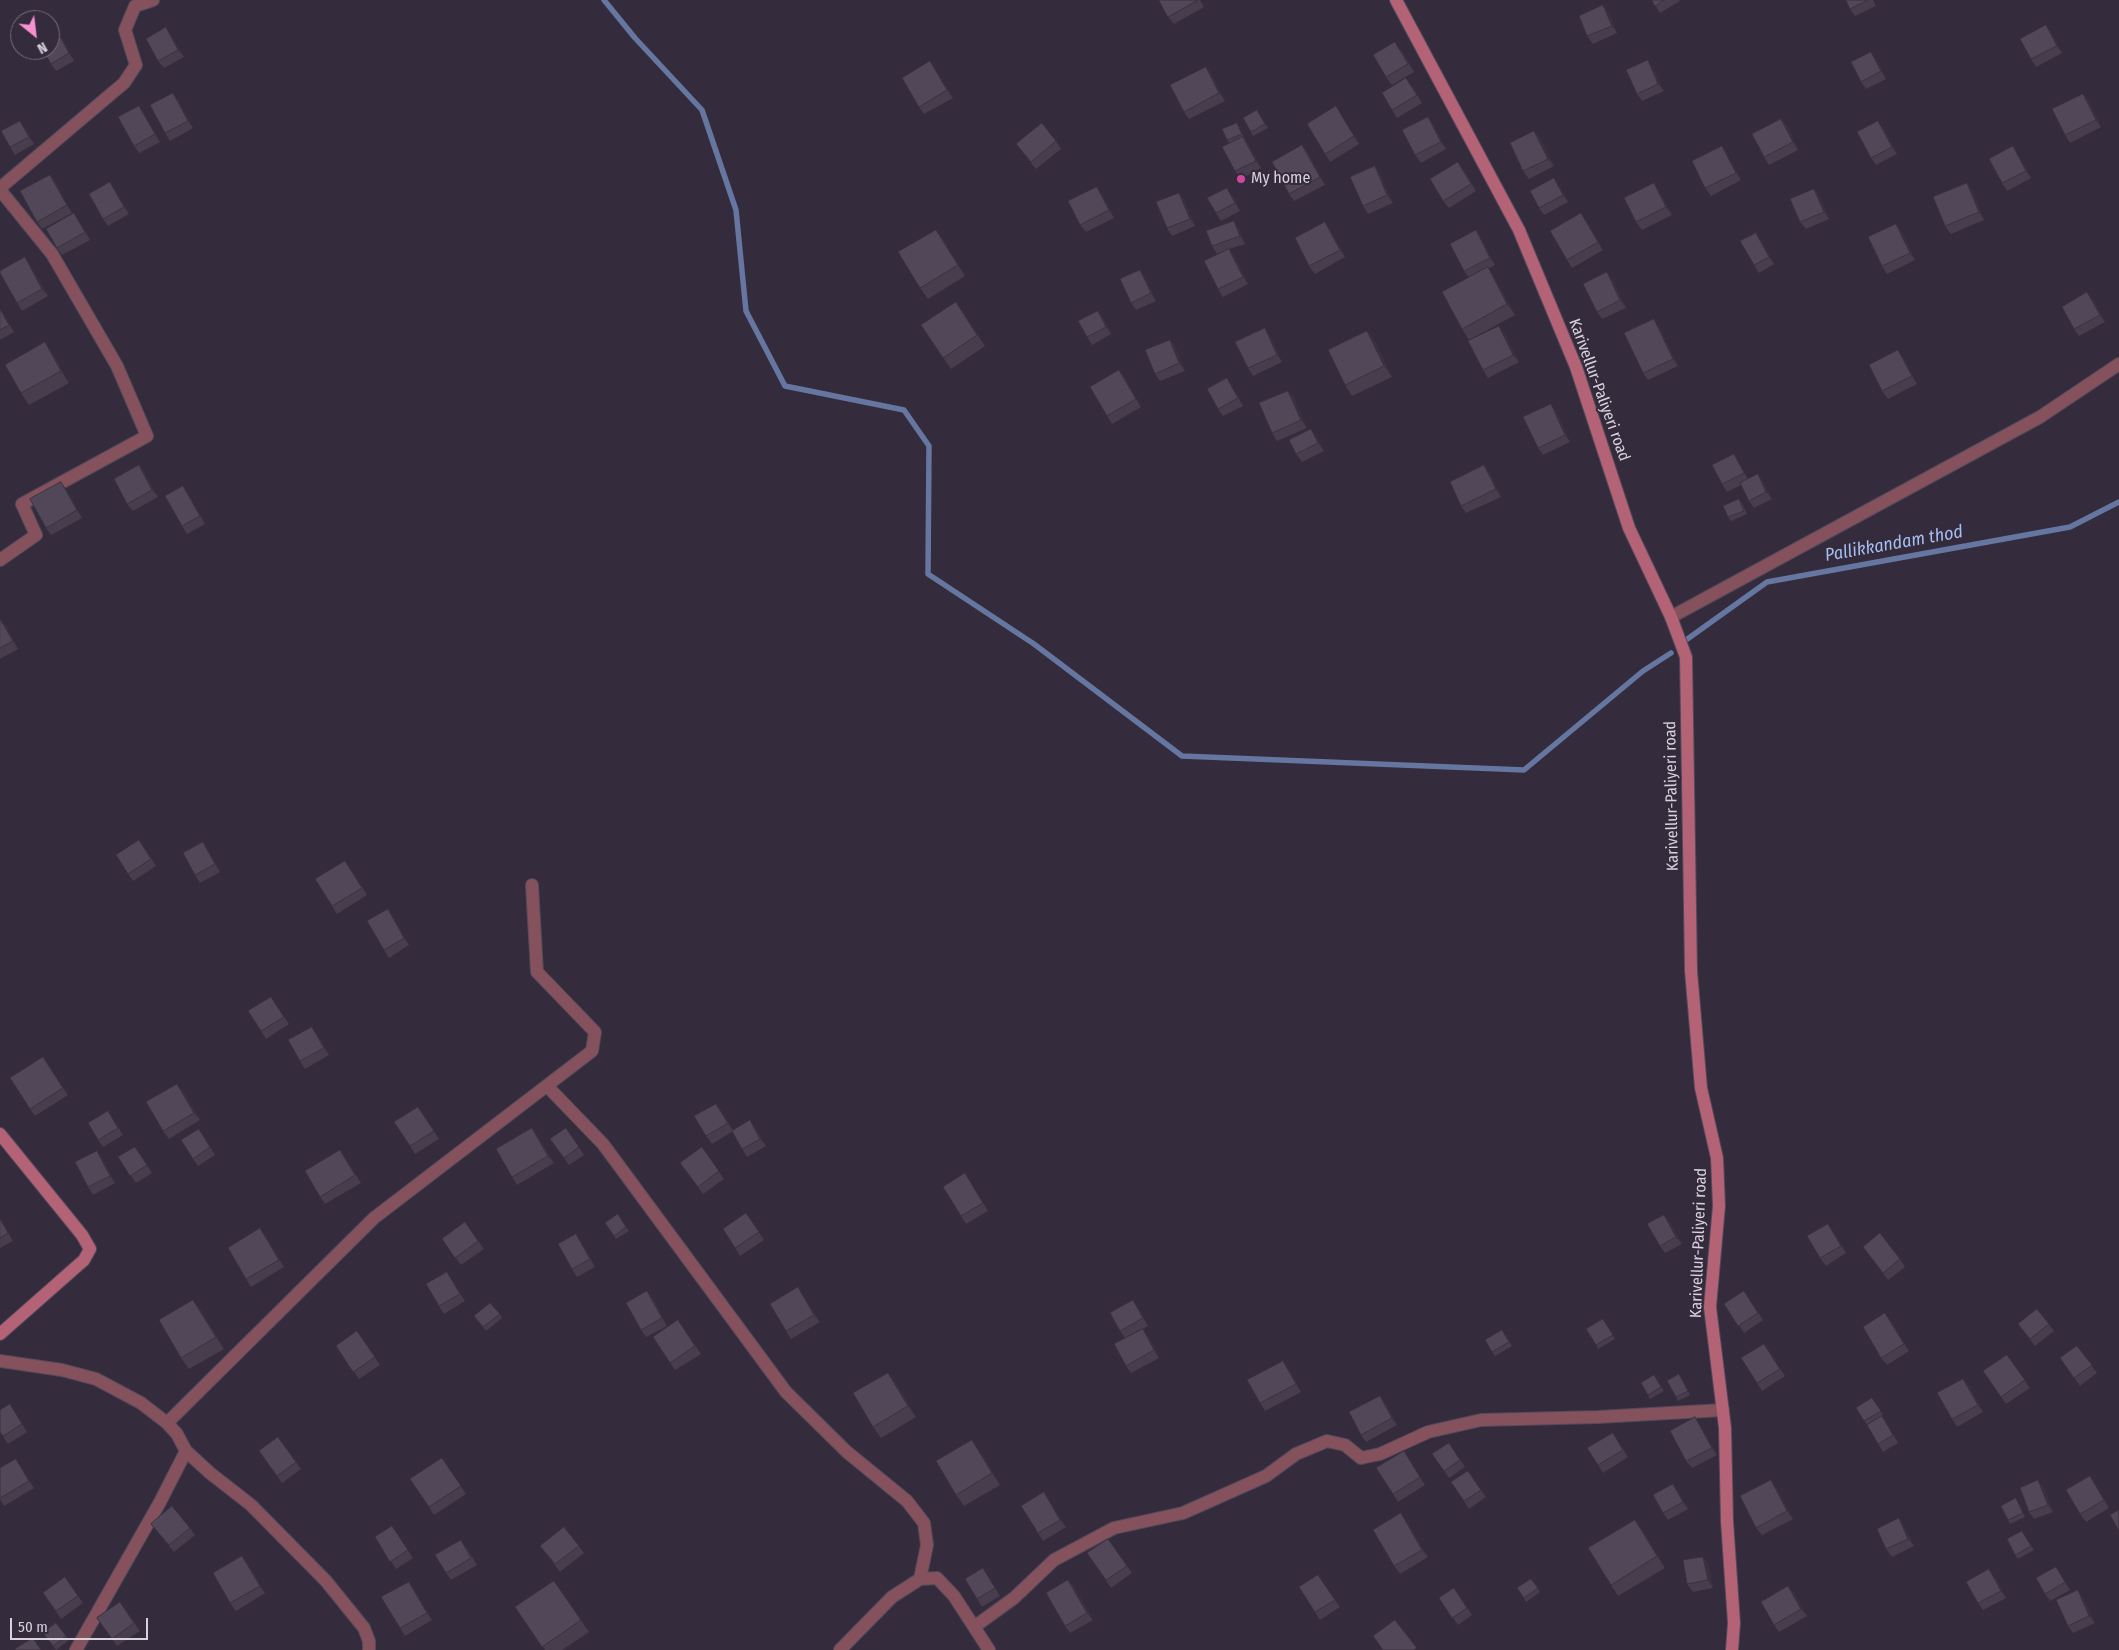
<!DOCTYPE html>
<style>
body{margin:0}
#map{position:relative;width:2119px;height:1650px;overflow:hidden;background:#342b3c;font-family:"Fira Sans Condensed",sans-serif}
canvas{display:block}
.north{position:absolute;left:10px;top:10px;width:50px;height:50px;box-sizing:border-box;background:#342b3c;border:1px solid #766e7c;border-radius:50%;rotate:151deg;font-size:14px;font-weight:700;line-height:20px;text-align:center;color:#d8d2dd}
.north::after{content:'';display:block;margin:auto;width:18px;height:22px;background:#f790cf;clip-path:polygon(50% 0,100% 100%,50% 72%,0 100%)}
.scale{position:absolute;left:10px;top:1618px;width:138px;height:22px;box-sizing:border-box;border:2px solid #d8d2dd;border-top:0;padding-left:6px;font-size:15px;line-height:18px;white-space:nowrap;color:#d8d2dd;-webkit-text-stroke:4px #342b3c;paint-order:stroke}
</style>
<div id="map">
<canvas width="2119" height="1650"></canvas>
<div class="north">N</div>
<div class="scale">50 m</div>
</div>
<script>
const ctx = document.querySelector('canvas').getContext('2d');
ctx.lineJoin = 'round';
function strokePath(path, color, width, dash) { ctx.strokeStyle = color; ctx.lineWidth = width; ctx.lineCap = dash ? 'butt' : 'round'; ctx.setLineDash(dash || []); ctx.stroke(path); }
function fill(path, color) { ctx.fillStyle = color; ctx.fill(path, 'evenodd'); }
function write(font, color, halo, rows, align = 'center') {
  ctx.font = font + ' "Fira Sans Condensed",sans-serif'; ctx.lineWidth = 4; ctx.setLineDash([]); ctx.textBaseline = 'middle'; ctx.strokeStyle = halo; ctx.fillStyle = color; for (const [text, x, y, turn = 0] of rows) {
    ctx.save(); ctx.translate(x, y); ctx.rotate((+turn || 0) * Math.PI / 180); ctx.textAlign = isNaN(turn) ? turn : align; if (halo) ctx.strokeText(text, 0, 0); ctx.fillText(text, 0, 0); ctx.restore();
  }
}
const stream = new Path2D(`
 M604,0L635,38L702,110L736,210L746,311L785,386L904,410L929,446L928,574L1034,644L1182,756L1524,770L1643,671L1671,653
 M1686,640L1767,582L2070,527L2119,502`);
const street = new Path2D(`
 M0,188L124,83L136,65L125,30L135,6L153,0
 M0,190L52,254L117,366L147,436L22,504L36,535L0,560
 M1671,617L2040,417L2119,364
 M547,1086L603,1144L786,1392L847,1452L907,1501L924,1523L927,1545L920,1579
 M0,1361L62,1370L96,1379L141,1403L167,1423L177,1434L186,1451L210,1473L251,1505L326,1581L364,1628L369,1641V1650
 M167,1423L374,1218L592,1051L595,1032L537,972L532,885
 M974,1627L1014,1598L1054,1560L1114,1528L1183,1513L1266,1476L1296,1454L1327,1441L1345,1445L1361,1458L1380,1454L1428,1432L1481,1420L1598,1417L1723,1410
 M76,1650L160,1502L186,1451
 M840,1650L892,1597L920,1579L937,1578L954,1596L989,1650`);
const secondary = new Path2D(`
 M1396,0L1519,230L1576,367L1629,528L1671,617L1686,657L1691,971L1701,1088L1717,1158L1719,1206L1710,1307L1725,1428L1727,1521L1734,1623L1732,1650
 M0,1134L82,1235L90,1249L84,1260L0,1334`);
const wall = new Path2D(`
 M1159,0H1200L1204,7L1174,24L1168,17Z
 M1652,0H1679L1680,1L1660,13Z
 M1846,0H1873L1876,6L1855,16L1850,9Z
 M1609,13L1617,33L1593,44L1587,36Z
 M166,27L171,35L184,57L164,68L158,61Z
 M2051,32L2062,53L2036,67L2031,59Z
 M62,38L74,61L56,71L51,64Z
 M1401,50L1414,72L1392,85L1386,77Z
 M1876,59L1886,79L1866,89L1861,82Z
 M930,61L953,98L924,114L919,107Z
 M1206,67L1211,74L1225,101L1189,119L1184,112Z
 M1653,68L1664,91L1642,101L1637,94Z
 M1412,86L1422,103L1397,118L1392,110Z
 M173,93L178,100L193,128L170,141L165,133Z
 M2083,94L2088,101L2101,127L2070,143L2065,135Z
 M139,106L144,113L160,142L139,153L134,146Z
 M1336,106L1359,144L1330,162L1325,154Z
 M1257,110L1268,128L1253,136L1251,132Z
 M1428,117L1433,124L1446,149L1421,163L1415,155Z
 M1781,119L1787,126L1798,150L1769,165L1764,157Z
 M1237,123L1244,137V138L1248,144L1261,168L1241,179L1235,171L1230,144L1227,140Z
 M25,128L34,144L15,155L10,147Z
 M1883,128L1897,154L1876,165L1871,158Z
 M1534,131L1540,138L1554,166L1529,179L1523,171Z
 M1056,141L1061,149L1036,169L1016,144Z
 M1302,145L1308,153L1325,185L1294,201L1289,194Z
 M1722,146L1727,154L1741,180L1711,196L1705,188Z
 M2018,154L2031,178L2007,191L2002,183Z
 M1375,166L1380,174L1393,203L1368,214L1363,206Z
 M1463,169L1476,191L1449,208L1443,201Z
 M55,182L72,213L42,229L37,222Z
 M110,182L115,190L129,214L108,226L103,219Z
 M1654,183L1659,191L1672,215L1642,230L1636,222Z
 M1967,183L1972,190L1984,220L1951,234L1945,226Z
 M1559,186L1568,202L1544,215L1539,208Z
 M1814,189L1819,196L1829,219L1806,229L1800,222Z
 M1102,194L1114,218L1086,232L1080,225Z
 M1232,195L1240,211L1221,221L1216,213Z
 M1184,200L1195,226L1172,236L1167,228Z
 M1586,220L1603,250L1572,268L1567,260Z
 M79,221L90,240L62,255L57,248Z
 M1325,222L1330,230L1345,257L1315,274L1309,266Z
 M1239,229L1245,244L1229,249L1234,256L1248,284L1223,297L1218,289L1224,251L1217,254L1212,246Z
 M936,230L944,241L965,276L928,299L920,288Z
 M1476,230L1481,238L1495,265L1488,269L1495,279L1515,315L1469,340L1462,329L1469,278L1464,271Z
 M1902,232L1915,260L1887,274L1882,266Z
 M1761,240L1774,264L1759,273L1754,265Z
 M30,265L48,296L22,311L17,303Z
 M1145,277L1156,301L1136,310L1131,303Z
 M1612,279L1626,308L1602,319L1597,312Z
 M2093,300L2105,322L2079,336L2074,329Z
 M956,302L985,346L951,369L921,325Z
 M0,309L2,312L14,332L0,340Z
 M1098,311L1103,318L1111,334L1092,345L1087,337Z
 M1659,327L1678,366L1648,380L1643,373Z
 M1367,331L1375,342L1392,377L1352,396L1345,385Z
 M1504,333L1519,362L1488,378L1483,370Z
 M1270,336L1282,362L1253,376L1248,368Z
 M1170,340L1175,347L1185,371L1160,381L1155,374Z
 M45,342L53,354L69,383L29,405L21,393Z
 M1903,357L1917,384L1888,399L1882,391Z
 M1124,377L1141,407L1112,424L1107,416Z
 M1232,386L1243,406L1223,416L1218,409Z
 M1288,391L1294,398L1307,428L1277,441L1272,433Z
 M1551,404L1556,412L1570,442L1543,455L1538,448Z
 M1311,429L1316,436L1324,451L1302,462L1296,454Z
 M1739,462L1748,479L1758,474L1763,482L1772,499L1754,508L1749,501L1741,485L1727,492L1722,484Z
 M139,465L144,472L158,497L133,511L127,504Z
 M1489,472L1501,497L1466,513L1461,506Z
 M183,486L188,494L205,524L187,534L182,526Z
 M66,489L82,518L51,535L46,528Z
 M1739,499L1742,503L1747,514L1731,521L1728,517Z
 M0,619L6,626L18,649L0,659Z
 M145,848L156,866L133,881L128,874Z
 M208,850L220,872L200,883L195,875Z
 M350,868L367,895L337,914L332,906Z
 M393,917L409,945L389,958L384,950Z
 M271,997L289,1024L266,1039L261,1031Z
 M317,1034L329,1055L305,1069L300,1061Z
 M43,1057L68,1095L35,1116L30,1109Z
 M183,1091L200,1120L169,1139L163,1131Z
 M716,1104L733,1130L750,1120L766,1146L747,1157L732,1132L712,1144L706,1136Z
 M418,1107L439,1139L415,1154L410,1146Z
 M108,1111L123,1135L103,1147L98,1140Z
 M566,1128L584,1155L569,1165L550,1139Z
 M537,1135L554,1163L517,1185L512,1177Z
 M204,1136L215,1155L198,1166L193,1159Z
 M702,1147L724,1179L703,1194L680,1163Z
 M340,1150L361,1183L325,1204L320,1197Z
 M140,1154L152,1173L136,1183L118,1157Z
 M102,1158L115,1183L93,1195L88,1187Z
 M970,1181L988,1211L966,1224L961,1216Z
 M618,1214L629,1231L616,1239L605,1223Z
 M0,1218L13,1241L0,1248Z
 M752,1221L764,1240L740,1256L735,1248Z
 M465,1222L484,1249L461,1265L442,1239Z
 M1670,1222L1682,1244L1665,1253L1660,1246Z
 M1833,1231L1846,1253L1826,1266L1820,1258Z
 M576,1234L581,1242L595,1267L577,1277L572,1269Z
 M266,1236L284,1267L251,1287L246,1279Z
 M1863,1247L1900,1259L1905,1267L1888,1280Z
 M447,1272L465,1301L444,1314L439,1306Z
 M1744,1291L1763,1320L1744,1333L1724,1304Z
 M803,1295L820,1322L791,1339L786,1331Z
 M653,1299L667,1326L646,1337L641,1330Z
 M193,1300L201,1311L224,1349L189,1369L181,1358Z
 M1138,1308L1148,1326L1125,1338L1120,1331Z
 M500,1314L502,1318L486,1331L474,1316Z
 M678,1320L701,1354L675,1370L653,1337Z
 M1891,1321L1909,1351L1887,1365L1881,1358Z
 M1606,1323L1615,1339L1598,1349L1596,1345Z
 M2018,1324H2049L2054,1331L2035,1346Z
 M357,1331L380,1365L359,1379L336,1346Z
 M1505,1334L1512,1346L1495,1356L1492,1352Z
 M1148,1336L1159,1358L1131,1373L1126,1366Z
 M1764,1344L1785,1376L1762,1391L1757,1383Z
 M2077,1346L2097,1373L2080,1386L2060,1358Z
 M2007,1355L2030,1388L2006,1404L1983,1371Z
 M1288,1368L1301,1392L1265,1411L1260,1403Z
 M888,1373L896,1384L916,1417L881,1438L873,1427Z
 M1679,1374L1690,1395L1678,1401L1676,1397Z
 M1657,1379L1664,1391L1650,1399L1648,1395Z
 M1963,1379L1969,1386L1983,1412L1957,1427L1952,1419Z
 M1380,1396L1385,1403L1397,1425L1366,1442L1361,1435Z
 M1872,1398L1883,1415L1867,1425L1856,1408Z
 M10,1404L27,1432L8,1444L0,1432Z
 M1887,1424L1898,1443L1883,1452L1878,1444Z
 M1700,1425L1717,1455L1692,1468L1686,1461Z
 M1613,1433L1628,1457L1603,1473L1598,1465Z
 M278,1437L301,1469L282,1483L259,1451Z
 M1449,1443L1465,1467L1449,1478L1432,1454Z
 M980,1451L1000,1485L964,1506L956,1495Z
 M1404,1451L1425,1485L1398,1502L1393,1494Z
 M442,1458L466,1494L434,1515L410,1479Z
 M16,1459L34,1488L4,1506L0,1499V1468Z
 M1468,1471L1486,1497L1469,1509L1451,1482Z
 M2095,1484L2109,1508L2086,1522L2080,1514Z
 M1776,1487L1793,1519L1762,1535L1756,1528Z
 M2044,1488L2053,1512L2034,1519L2029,1512Z
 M1678,1491L1688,1509L1668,1520L1663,1513Z
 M1049,1500L1066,1527L1043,1541L1038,1533Z
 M2018,1502L2025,1517L2010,1524L2008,1520Z
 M1401,1513L1428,1557L1400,1574L1394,1566Z
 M1635,1520L1643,1531L1665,1568L1618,1596L1611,1585Z
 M151,1524L190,1528L195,1535L174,1552Z
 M392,1526L413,1558L396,1569L375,1537Z
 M1904,1526L1914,1546L1892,1557L1886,1549Z
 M2022,1531L2034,1550L2018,1559L2015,1555Z
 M1108,1539L1132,1573L1111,1588L1087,1553Z
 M540,1546H579L584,1553L560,1572Z
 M466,1547L477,1565L451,1580L446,1573Z
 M1703,1557L1708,1564L1713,1588L1693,1592L1687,1584Z
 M248,1564L265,1593L236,1611L230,1603Z
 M2056,1567L2070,1590L2050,1601L2045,1594Z
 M1318,1575L1340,1607L1320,1620L1299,1587Z
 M988,1576L1000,1596L982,1607L977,1599Z
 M65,1577L83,1603L61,1619L43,1593Z
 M1995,1577L2006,1598L1983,1610L1978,1603Z
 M1531,1579L1540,1592L1526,1602L1517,1588Z
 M1068,1580L1074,1587L1093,1620L1070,1633L1065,1626Z
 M554,1581L589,1632L562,1650H545L515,1607Z
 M409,1582L432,1620L405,1636L400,1628Z
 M1454,1588L1472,1615L1458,1625L1439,1598Z
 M1794,1593L1807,1616L1779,1632L1774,1625Z
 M2083,1598L2095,1623L2073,1633L2068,1626Z
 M120,1602L140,1631L117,1646L97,1618Z
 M56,1623L69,1640L56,1650L43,1633Z`);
const shadedWall = new Path2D(`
 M1603,5L1609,13L1617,33L1612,26Z
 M2046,25L2051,32L2062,53L2057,46Z
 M166,27L171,35L184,57L178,50Z
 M57,31L62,38L74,61L69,53Z
 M1871,52L1876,59L1886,79L1881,71Z
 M1648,60L1653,68L1664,91L1658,84Z
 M930,61L935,69L953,98L947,90Z
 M1206,67L1211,74L1225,101L1219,93Z
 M173,93L178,100L193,128L188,121Z
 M2083,94L2088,101L2101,127L2096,120Z
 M139,106L144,113L160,142L155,134Z
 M1428,117L1433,124L1446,149L1441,142Z
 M1781,119L1787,126L1798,150L1793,142Z
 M20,121L25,128L34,144L29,137Z
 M1878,121L1883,128L1897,154L1892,147Z
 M1534,131L1540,138L1554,166L1548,159Z
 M1243,137L1248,144L1261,168L1256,161Z
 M1302,145L1308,153L1325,185L1320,177Z
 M1722,146L1727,154L1741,180L1736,173Z
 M2013,146L2018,154L2031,178L2026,171Z
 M1375,166L1380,174L1393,203L1387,195Z
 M50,175L55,182L72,213L67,205Z
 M1554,178L1559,186L1568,202L1563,195Z
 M110,182L115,190L129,214L124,207Z
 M1654,183L1659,191L1672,215L1666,207Z
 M1967,183L1972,190L1984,220L1979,212Z
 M1097,187L1102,194L1114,218L1109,210Z
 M1227,188L1232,195L1240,211L1235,203Z
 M1814,189L1819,196L1829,219L1824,212Z
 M1179,193L1184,200L1195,226L1190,219Z
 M1581,213L1586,220L1603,250L1598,242Z
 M1234,221L1239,229L1245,244L1240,236Z
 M1325,222L1330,230L1345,257L1340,250Z
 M1896,224L1902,232L1915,260L1910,253Z
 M936,230L944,241L965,276L958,265Z
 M1476,230L1481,238L1495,265L1490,258Z
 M1756,233L1761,240L1774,264L1769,257Z
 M1229,249L1234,256L1248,284L1243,277Z
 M25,257L30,265L48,296L42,289Z
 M1488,267L1495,279L1515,315L1507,304Z
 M1140,270L1145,277L1156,301L1151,293Z
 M1607,272L1612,279L1626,308L1620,300Z
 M2087,292L2093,300L2105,322L2100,315Z
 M1098,311L1103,318L1111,334L1106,327Z
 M1654,319L1659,327L1678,366L1673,359Z
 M1499,326L1504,333L1519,362L1513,355Z
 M1265,328L1270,336L1282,362L1277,355Z
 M1367,331L1375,342L1392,377L1384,366Z
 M1170,340L1175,347L1185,371L1179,363Z
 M45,342L53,354L69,383L61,371Z
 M1898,350L1903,357L1917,384L1912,376Z
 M1119,370L1124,377L1141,407L1136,399Z
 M1288,391L1294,398L1307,428L1301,420Z
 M1551,404L1556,412L1570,442L1565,435Z
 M1311,429L1316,436L1324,451L1318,443Z
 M1734,454L1739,462L1749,480L1744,473Z
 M139,465L144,472L158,497L152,490Z
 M1484,465L1489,472L1501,497L1496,489Z
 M1758,474L1763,482L1772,499L1766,492Z
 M61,482L66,489L82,518L77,510Z
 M0,619L6,626L18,649L13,641Z
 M203,842L208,850L220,872L215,864Z
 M388,909L393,917L409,945L404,938Z
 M312,1027L317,1034L329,1055L324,1048Z
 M177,1084L183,1091L200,1120L194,1113Z
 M716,1104L722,1111L733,1131L728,1123Z
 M750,1120L755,1128L766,1146L760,1139Z
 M532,1128L537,1135L554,1163L548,1156Z
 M97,1151L102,1158L115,1183L110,1176Z
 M1664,1215L1670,1222L1682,1244L1676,1237Z
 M260,1228L266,1236L284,1267L279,1260Z
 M798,1287L803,1295L820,1322L814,1315Z
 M647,1291L653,1299L667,1326L662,1318Z
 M193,1300L201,1311L224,1349L216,1337Z
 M1885,1313L1891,1321L1909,1351L1904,1344Z
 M1143,1329L1148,1336L1159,1358L1154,1350Z
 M1283,1361L1288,1368L1301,1392L1296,1384Z
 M888,1373L896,1384L916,1417L908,1406Z
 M1963,1379L1969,1386L1983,1412L1978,1405Z
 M1380,1396L1385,1403L1397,1425L1392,1418Z
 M1695,1417L1700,1425L1717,1455L1712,1448Z
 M972,1440L980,1451L1000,1485L992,1473Z
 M16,1459L21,1466L34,1488L29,1481Z
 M1771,1480L1776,1487L1793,1519L1787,1511Z
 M2038,1480L2044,1488L2053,1512L2048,1505Z
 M1673,1484L1678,1491L1688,1509L1683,1502Z
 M1044,1492L1049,1500L1066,1527L1060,1520Z
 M1401,1513L1406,1521L1428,1557L1422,1550Z
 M1899,1518L1904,1526L1914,1546L1908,1539Z
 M1635,1520L1643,1531L1665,1568L1657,1556Z
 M242,1556L248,1564L265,1593L260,1586Z
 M1703,1557L1708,1564L1713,1588L1708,1580Z
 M1989,1569L1995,1577L2006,1598L2001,1591Z
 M1068,1580L1074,1587L1093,1620L1087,1613Z
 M409,1582L414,1589L432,1620L427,1613Z
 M1788,1586L1794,1593L1807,1616L1801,1609Z
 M2078,1590L2083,1598L2095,1623L2089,1616Z`);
const building = new Path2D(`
 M1159,0H1198L1168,17Z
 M1652,0H1664L1655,6Z
 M1846,0H1868L1850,9Z
 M1603,5L1612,26L1587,36L1579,16Z
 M2046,25L2057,46L2031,59L2020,39Z
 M166,27L178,50L158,61L146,39Z
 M57,31L69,53L51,64L43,50H50V34Z
 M1395,42L1408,64L1386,77L1373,55Z
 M1871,52L1881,71L1861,82L1851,62Z
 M1648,60L1658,84L1637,94L1626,70Z
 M930,61L947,90L919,107L902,78Z
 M1206,67L1219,93L1184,112L1170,85Z
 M1406,78L1417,95L1392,110L1382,93Z
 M173,93L188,121L165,133L150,105Z
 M2083,94L2096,120L2065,135L2052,109Z
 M139,106L155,134L134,146L118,117Z
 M1336,106L1354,136L1325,154L1307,124Z
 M1257,110L1265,124L1251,132L1243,118Z
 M1428,117L1441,142L1415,155L1402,130Z
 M1781,119L1793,142L1764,157L1752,134Z
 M20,121L29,137L10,147L1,131Z
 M1878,121L1892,147L1871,158L1857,132Z
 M1042,123L1056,141L1031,162L1016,144Z
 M1237,123L1242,134L1227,140L1222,129Z
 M1534,131L1548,159L1523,171L1510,143Z
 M1243,137L1256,161L1235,171L1222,147Z
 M1302,145L1320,177L1289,194L1272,162Z
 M1722,146L1736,173L1705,188L1692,161Z
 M2013,146L2026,171L2002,183L1989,159Z
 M1458,162L1471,184L1443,201L1430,179Z
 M1375,166L1387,195L1363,206L1350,177Z
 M50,175L67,205L37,222L20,191Z
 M1554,178L1563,195L1539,208L1530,191Z
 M110,182L124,207L103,219L89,194Z
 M1654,183L1666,207L1636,222L1624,198Z
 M1967,183L1979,212L1945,226L1933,197Z
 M1097,187L1109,210L1080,225L1068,201Z
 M1227,188L1235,203L1216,213L1207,198Z
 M1814,189L1824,212L1800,222L1790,199Z
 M1179,193L1190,219L1167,228L1156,202Z
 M74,213L85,232L57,248L46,229Z
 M1581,213L1598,242L1567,260L1550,231Z
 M1234,221L1240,236L1212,246L1206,231Z
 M1325,222L1340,250L1309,266L1295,238Z
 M1896,224L1910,253L1882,266L1868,237Z
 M936,230L958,265L920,288L898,252Z
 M1476,230L1490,258L1464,271L1450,244Z
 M1756,233L1769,257L1754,265L1740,241Z
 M1229,249L1243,277L1218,289L1204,261Z
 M25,257L42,289L17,303L0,273V271Z
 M1488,267L1507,304L1462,329L1442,292Z
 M1140,270L1151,293L1131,303L1120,279Z
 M1607,272L1620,300L1597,312L1583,284Z
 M2087,292L2100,315L2074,329L2062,307Z
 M956,302L977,335L943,358L921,325Z
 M0,309L9,325L0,330Z
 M1098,311L1106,327L1087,337L1078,321Z
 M1654,319L1673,359L1643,373L1624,333Z
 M1499,326L1513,355L1483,370L1468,341Z
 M1265,328L1277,355L1248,368L1235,342Z
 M1367,331L1384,366L1345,385L1328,350Z
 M1170,340L1179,363L1155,374L1145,350Z
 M45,342L61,371L21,393L5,365Z
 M1898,350L1912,376L1882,391L1869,365Z
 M1119,370L1136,399L1107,416L1090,387Z
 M1227,378L1238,398L1218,409L1207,389Z
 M1288,391L1301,420L1272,433L1259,403Z
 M1551,404L1565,435L1538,448L1523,417Z
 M1311,429L1318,443L1296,454L1289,440Z
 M1734,454L1744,473L1722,484L1712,465Z
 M139,465L152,490L127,504L114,479Z
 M1484,465L1496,489L1461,506L1450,482Z
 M1758,474L1766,492L1749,501L1740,483Z
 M61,482L77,510L46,528L30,499Z
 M183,486L200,516L182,526L165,496Z
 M1739,499L1744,511L1728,517L1723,506Z
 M0,619L13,641L0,648Z
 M139,840L151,859L128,874L116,855Z
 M203,842L215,864L195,875L183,853Z
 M345,861L362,888L332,906L315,879Z
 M388,909L404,938L384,950L367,921Z
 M271,997L284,1017L261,1031L248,1011Z
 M312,1027L324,1048L300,1061L288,1040Z
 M43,1057L63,1088L30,1109L10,1078Z
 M177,1084L194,1113L163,1131L146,1102Z
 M716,1104L728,1123L706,1136L694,1116Z
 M418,1107L434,1131L410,1146L394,1122Z
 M108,1111L118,1128L98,1140L88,1123Z
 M750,1120L760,1139L742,1149L732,1131Z
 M532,1128L548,1156L512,1177L496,1149Z
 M566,1128L579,1147L564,1158L550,1139Z
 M199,1129L210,1147L193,1159L181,1140Z
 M135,1147L147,1165L130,1176L118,1157Z
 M702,1147L719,1171L698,1187L680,1163Z
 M340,1150L355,1175L320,1197L305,1171Z
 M97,1151L110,1176L88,1187L75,1162Z
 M965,1173L983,1203L961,1216L943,1187Z
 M746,1213L759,1232L735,1248L723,1229Z
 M618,1214L626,1227L614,1236L605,1223Z
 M1664,1215L1676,1237L1660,1246L1647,1224Z
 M0,1219L8,1233L0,1238Z
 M465,1222L478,1241L455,1258L442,1239Z
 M1828,1224L1841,1246L1820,1258L1807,1236Z
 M260,1228L279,1260L246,1279L228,1248Z
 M1880,1233L1900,1259L1883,1273L1863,1247Z
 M576,1234L590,1259L572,1269L558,1244Z
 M447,1272L460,1294L439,1306L426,1284Z
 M798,1287L814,1315L786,1331L770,1304Z
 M647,1291L662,1318L641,1330L626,1303Z
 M1744,1291L1758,1313L1738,1326L1724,1304Z
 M193,1300L216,1337L181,1358L159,1320Z
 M1133,1300L1143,1318L1120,1331L1110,1313Z
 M490,1303L500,1314L483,1327L474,1316Z
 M2037,1309L2049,1324L2030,1339L2018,1324Z
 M1885,1313L1904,1344L1881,1358L1863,1327Z
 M1603,1319L1613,1335L1596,1345L1586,1329Z
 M678,1320L695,1346L670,1363L653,1337Z
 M1143,1329L1154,1350L1126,1366L1114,1344Z
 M1502,1330L1509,1342L1492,1352L1485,1340Z
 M357,1331L375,1357L353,1372L336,1346Z
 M1764,1344L1780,1369L1757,1383L1741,1358Z
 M2077,1346L2092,1365L2074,1378L2060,1358Z
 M2007,1355L2025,1380L2001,1397L1983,1371Z
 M1283,1361L1296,1384L1260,1403L1247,1380Z
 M888,1373L908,1406L873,1427L853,1393Z
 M1679,1374L1688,1391L1676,1397L1667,1381Z
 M1654,1375L1661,1387L1648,1395L1641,1383Z
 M1963,1379L1978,1405L1952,1419L1937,1393Z
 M1380,1396L1392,1418L1361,1435L1349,1412Z
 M1872,1398L1881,1411L1864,1421L1856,1408Z
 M10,1404L22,1424L3,1436L0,1432V1410Z
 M1882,1416L1893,1435L1878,1444L1867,1425Z
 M1695,1417L1712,1448L1686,1461L1670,1431Z
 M1613,1433L1623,1450L1598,1465L1587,1448Z
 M278,1437L296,1462L277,1476L259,1451Z
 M972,1440L992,1473L956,1495L936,1461Z
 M1449,1443L1460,1460L1444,1471L1432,1454Z
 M1404,1451L1420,1477L1393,1494L1376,1468Z
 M442,1458L461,1486L429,1507L410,1479Z
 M16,1459L29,1481L0,1498V1468Z
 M1468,1471L1481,1490L1464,1501L1451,1482Z
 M2090,1476L2104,1500L2080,1514L2066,1490Z
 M1771,1480L1787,1511L1756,1528L1740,1496Z
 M2038,1480L2048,1505L2029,1512L2020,1488Z
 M1673,1484L1683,1502L1663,1513L1653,1495Z
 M1044,1492L1060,1520L1038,1533L1021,1506Z
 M2016,1498L2023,1513L2008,1520L2001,1506Z
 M172,1506L190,1528L169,1545L151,1524Z
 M2119,1510V1531L2110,1515Z
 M1401,1513L1422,1550L1394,1566L1373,1530Z
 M1899,1518L1908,1539L1886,1549L1877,1529Z
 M1635,1520L1657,1556L1611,1585L1588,1548Z
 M392,1526L408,1550L390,1562L375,1537Z
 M564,1527L579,1546L555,1564L540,1546Z
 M2022,1531L2031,1546L2015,1555L2007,1539Z
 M1108,1539L1127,1566L1106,1580L1087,1553Z
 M461,1540L471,1558L446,1573L435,1555Z
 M242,1556L260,1586L230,1603L213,1573Z
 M1703,1557L1708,1580L1687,1584L1683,1560Z
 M2056,1567L2065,1582L2045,1594L2036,1578Z
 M983,1568L995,1588L977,1599L965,1579Z
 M1989,1569L2001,1591L1978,1603L1966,1582Z
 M1318,1575L1335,1600L1315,1612L1299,1587Z
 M65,1577L78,1596L56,1611L43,1593Z
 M1531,1579L1538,1588L1524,1598L1517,1588Z
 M1068,1580L1087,1613L1065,1626L1046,1593Z
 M554,1581L581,1620L542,1647L515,1607Z
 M409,1582L427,1613L400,1628L381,1597Z
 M1788,1586L1801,1609L1774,1625L1761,1602Z
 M1454,1588L1467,1608L1452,1618L1439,1598Z
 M2078,1590L2089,1616L2068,1626L2056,1600Z
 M120,1602L134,1623L112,1639L97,1618Z
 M1395,1620L1417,1648L1414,1650H1383L1373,1636Z
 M56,1623L66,1636L53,1646L43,1633Z
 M33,1638L41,1650H16L15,1649Z`);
const markers = [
 [1241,179,5,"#d1479c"]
];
const poiNames = [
 ["My home",1251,179]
];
const streetNames = [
 ["Karivellur-Paliyeri road",1599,390,70],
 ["Karivellur-Paliyeri road",1672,796,-91],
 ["Karivellur-Paliyeri road",1699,1243,-88]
];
const waterNames = [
 ["Pallikkandam thod",1894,544,-10]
];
strokePath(stream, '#6576a0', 5.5);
strokePath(street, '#524959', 14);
strokePath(secondary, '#524959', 14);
strokePath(street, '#85515d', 12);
strokePath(secondary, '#b46276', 12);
fill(wall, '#473d4d');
fill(shadedWall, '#39323e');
fill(building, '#524759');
strokePath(building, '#39323e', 1);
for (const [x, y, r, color] of markers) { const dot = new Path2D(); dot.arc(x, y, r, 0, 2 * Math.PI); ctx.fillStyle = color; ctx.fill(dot); strokePath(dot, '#342b3c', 2); }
write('16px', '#d8d2dd', '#342b3c', poiNames, 'left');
write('16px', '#d8d2dd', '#342b3c', streetNames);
write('italic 18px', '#a5bef1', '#342b3c', waterNames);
</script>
